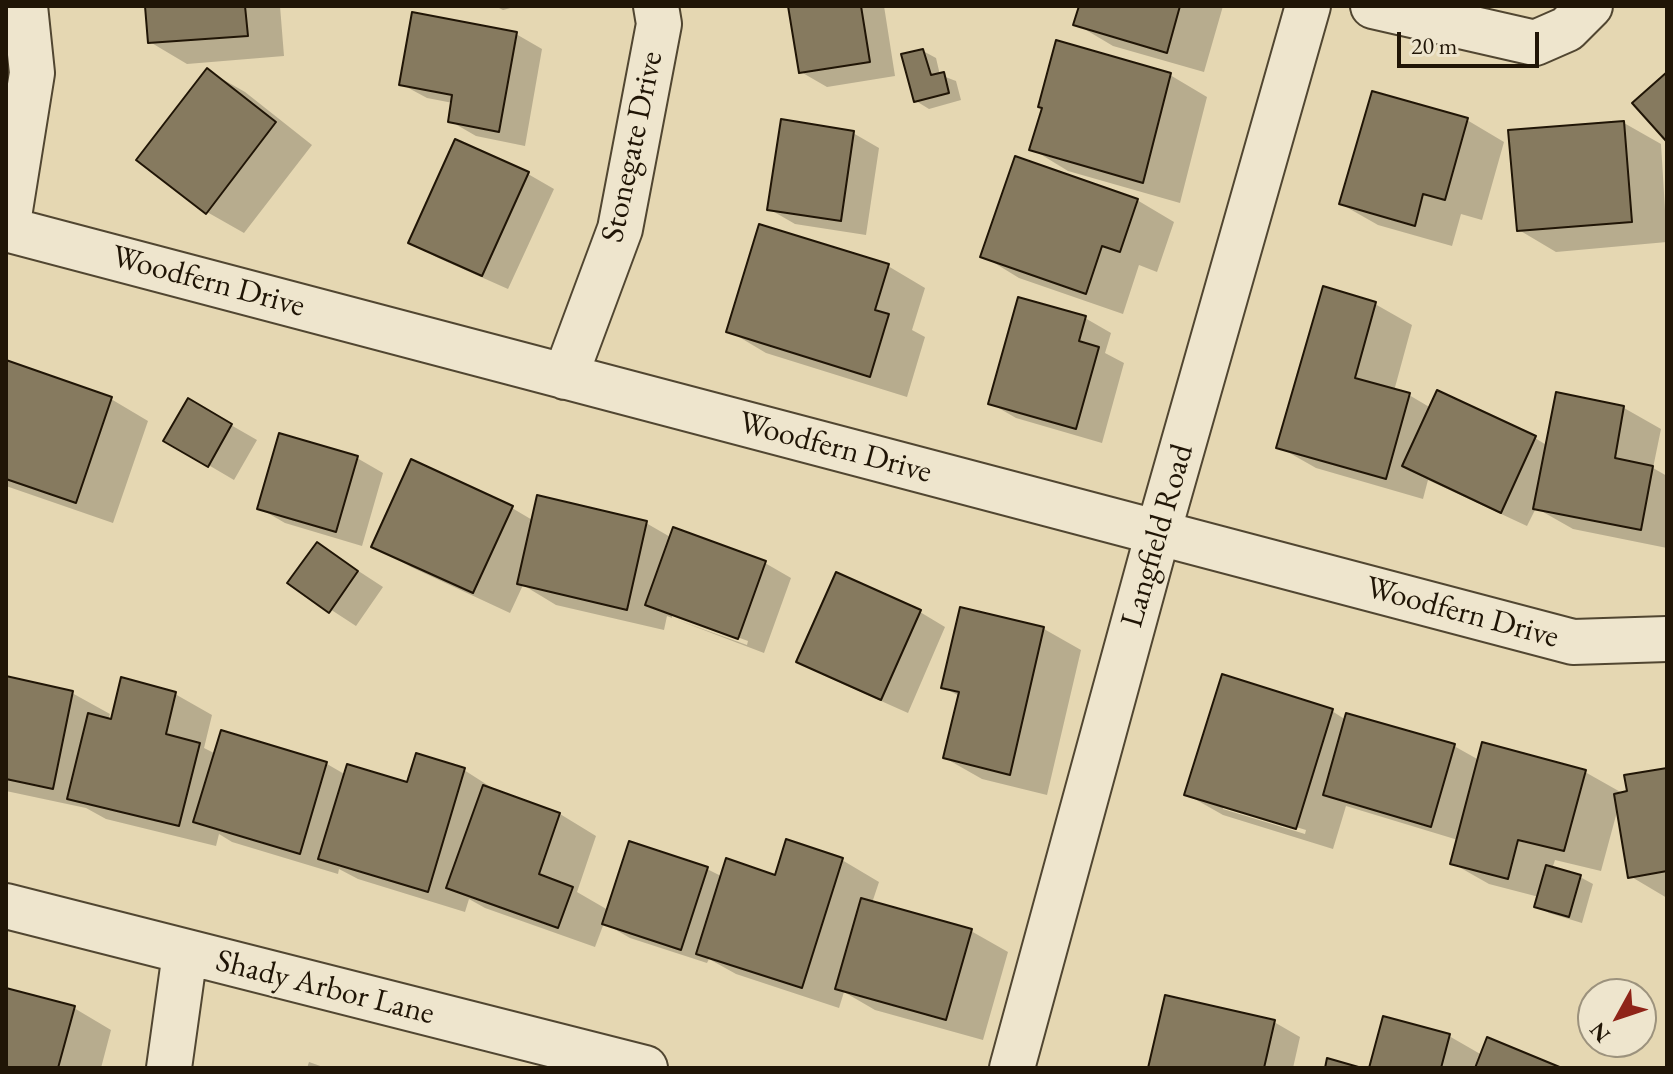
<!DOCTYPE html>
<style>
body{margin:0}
#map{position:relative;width:1673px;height:1074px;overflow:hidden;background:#e5d7b2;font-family:"EB Garamond",serif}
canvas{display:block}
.frame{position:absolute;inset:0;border:8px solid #201506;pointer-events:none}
.north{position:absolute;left:1577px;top:978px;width:80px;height:80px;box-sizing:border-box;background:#eee5cd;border:2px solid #9c927d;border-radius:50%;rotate:230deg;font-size:22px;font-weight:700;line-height:32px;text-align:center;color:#201506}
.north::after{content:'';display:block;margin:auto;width:28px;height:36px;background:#8f2418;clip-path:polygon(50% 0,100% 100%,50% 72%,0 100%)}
.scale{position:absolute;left:1397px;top:32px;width:142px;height:36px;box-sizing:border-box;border:4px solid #201506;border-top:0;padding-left:10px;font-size:24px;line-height:28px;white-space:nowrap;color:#201506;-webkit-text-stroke:6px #eee5cd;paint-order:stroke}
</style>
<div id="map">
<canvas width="1673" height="1074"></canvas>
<div class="frame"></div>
<div class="north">N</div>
<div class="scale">20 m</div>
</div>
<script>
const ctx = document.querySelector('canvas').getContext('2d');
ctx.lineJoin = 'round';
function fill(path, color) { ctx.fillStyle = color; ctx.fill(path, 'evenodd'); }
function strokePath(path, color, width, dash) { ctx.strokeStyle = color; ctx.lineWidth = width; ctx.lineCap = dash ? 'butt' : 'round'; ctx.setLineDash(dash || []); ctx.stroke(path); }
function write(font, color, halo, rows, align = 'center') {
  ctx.font = font + ' "EB Garamond",serif'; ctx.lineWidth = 6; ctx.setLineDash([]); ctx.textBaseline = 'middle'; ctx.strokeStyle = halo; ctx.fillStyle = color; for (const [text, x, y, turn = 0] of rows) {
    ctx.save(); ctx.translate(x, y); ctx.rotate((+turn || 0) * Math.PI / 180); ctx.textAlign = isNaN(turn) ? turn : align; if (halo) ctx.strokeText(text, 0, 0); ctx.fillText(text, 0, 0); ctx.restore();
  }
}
const shadow = new Path2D(`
 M147,6H280L284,56L187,64L150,42Z
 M495,6H518L503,10Z
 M790,6H884L895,76L827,87L801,72Z
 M1081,6H1223L1204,72L1113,46L1076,24Z
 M516,34L542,49L525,146L476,136L450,121L453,103L427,98L401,84Z
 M923,51L936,58L940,75L956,81L961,100L929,109L916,101Z
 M208,71L245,92L312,145L244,233L207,212Z
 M1170,75L1207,97L1180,203L1068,171L1032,149Z
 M1373,93L1467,120L1504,142L1482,220L1461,214L1452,246L1378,225L1341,204Z
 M1624,123L1661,144L1667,242L1556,252L1519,230Z
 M853,133L879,148L866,235L795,224L769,209Z
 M528,174L554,189L508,289L436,257L411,242Z
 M1137,200L1174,222L1157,272L1139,265L1123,314L1019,278L983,256Z
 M888,266L925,288L912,330L925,337L907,397L766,353L729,331Z
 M1375,304L1412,325L1394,391L1409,395L1431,408L1535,438L1548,446L1624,408L1661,429L1653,468L1667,476V548L1573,529L1536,508L1527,526L1428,480L1423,499L1316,468L1279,447Z
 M1085,318L1111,333L1105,353L1124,363L1102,443L1016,418L990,403Z
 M6,362L111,399L148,421L113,523L6,486Z
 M189,401L257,440L234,480L166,440Z
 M280,435L357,458L383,473L362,546L285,523L259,508Z
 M512,508L534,521L646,523L672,538L675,530L765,563L791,578L764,653L667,616L664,630L556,605L523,585L510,613L411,567L374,546ZM672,613L748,641L747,645L672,618Z
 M317,544L383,587L356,626L290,583Z
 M920,612L945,627L908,713L825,676L799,661Z
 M1044,629L1081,650L1047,795L982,779L945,758L959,696L943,687Z
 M6,678L72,693L110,714L108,720L175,694L212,715L204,748L216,754L222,732L327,764L346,775L408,784L464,770L500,793L560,814L596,836L577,892L608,910L707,869L723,877H776L842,860L879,882L872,903L971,931L1008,952L983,1040L875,1010L844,992L839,1008L736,974L709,959L707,963L630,938L604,923L595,947L485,908L469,899L465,912L358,879L339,869L338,874L232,842L219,834L216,846L106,819L86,808L6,791Z
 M1332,711L1346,720L1454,746L1479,760L1585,772L1624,794L1667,770V898L1630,876L1618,808L1601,871L1555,860L1552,869L1580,877L1593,884L1582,923L1549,913L1537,906L1539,897L1489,884L1452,863L1458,840L1346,806L1333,849L1223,815L1186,794ZM1223,805L1306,830L1305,834L1223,809Z
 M6,990L74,1008L111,1030L101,1068H6Z
 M1274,1022L1300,1037L1293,1068H1150Z
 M1449,1036L1482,1055L1557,1068H1371Z
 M309,1062L326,1068H307Z`);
const building = new Path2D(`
 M145,6H245L248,36L148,43Z
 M788,6H861L870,62L799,73Z
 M1079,6H1180L1167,53L1073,25Z
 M412,12L517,32L499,132L448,122L452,95L399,85Z
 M1056,40L1171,73L1143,183L1029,150L1042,108L1038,107Z
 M923,49L931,75L944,72L949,93L914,102L901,54Z
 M207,68L276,122L206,214L136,160Z
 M1667,72V142L1632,103Z
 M1372,91L1468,118L1445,200L1423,194L1415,226L1339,204Z
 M781,119L854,131L841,221L767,210Z
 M1624,121L1632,222L1517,231L1508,130Z
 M455,139L529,172L482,276L408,243Z
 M1015,156L1138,199L1120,252L1102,246L1086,294L980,257Z
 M759,224L889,264L875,310L889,314L870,377L726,332Z
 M1323,286L1376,302L1355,378L1410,393L1386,479L1276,448Z
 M1018,297L1086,316L1079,341L1099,347L1076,429L988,404Z
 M6,360L112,397L76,503L6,479Z
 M1437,390L1536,436L1501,513L1402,466Z
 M1556,392L1624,406L1615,458L1653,466L1641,530L1533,509Z
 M188,398L232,424L208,467L163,441Z
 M279,433L358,456L336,532L257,509Z
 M411,459L513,506L473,593L371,547Z
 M537,495L647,521L627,610L517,584Z
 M673,527L766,561L738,639L645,605Z
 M317,542L358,571L329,613L287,583Z
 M836,572L921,610L881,700L796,662Z
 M960,607L1044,627L1010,775L943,758L959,692L941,688Z
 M1222,674L1333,709L1296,829L1184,795Z
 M6,676L73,691L53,789L6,779Z
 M121,677L176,692L166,734L200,743L179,826L67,799L88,713L111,719Z
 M1346,713L1455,744L1431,827L1323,795Z
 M221,730L327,762L300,854L193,822Z
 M1482,742L1586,770L1564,851L1518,840L1508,879L1450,864Z
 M416,753L465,768L428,892L318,859L347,764L407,782Z
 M1667,768V871L1628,878L1614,794L1627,791L1624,775Z
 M483,785L560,813L539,874L573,887L558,928L446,888Z
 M786,839L843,858L802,988L696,954L726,858L775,875Z
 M629,841L708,867L681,950L602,924Z
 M1546,865L1581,875L1569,917L1534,907Z
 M861,898L972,929L946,1020L835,989Z
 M6,988L75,1006L58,1068H6Z
 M1165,995L1275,1020L1264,1068H1148Z
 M1383,1016L1450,1034L1441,1068H1369Z
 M1487,1037L1562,1068H1475Z
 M1327,1058L1362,1068H1325Z`);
const minor = new Path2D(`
 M1373,6L1535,43L1567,29L1590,6
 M6,229L1573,642L1667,639
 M7,229L32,73L25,6
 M565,377L620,229L659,24L656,6
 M6,906L645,1068
 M169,1068L185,953
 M1012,1068L1158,533L1308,6`);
const streetNames = [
 ["Stonegate Drive",633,147,-78],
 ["Woodfern Drive",208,282,15],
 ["Woodfern Drive",835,448,15],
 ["Langfield Road",1158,536,-74],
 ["Woodfern Drive",1462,613,15],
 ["Shady Arbor Lane",325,988,14]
];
fill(shadow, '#0003');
fill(building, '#867a5f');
strokePath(building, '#201506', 2);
strokePath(minor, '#514631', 48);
strokePath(minor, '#eee5cd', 44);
write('32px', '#201506', '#eee5cd', streetNames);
</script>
